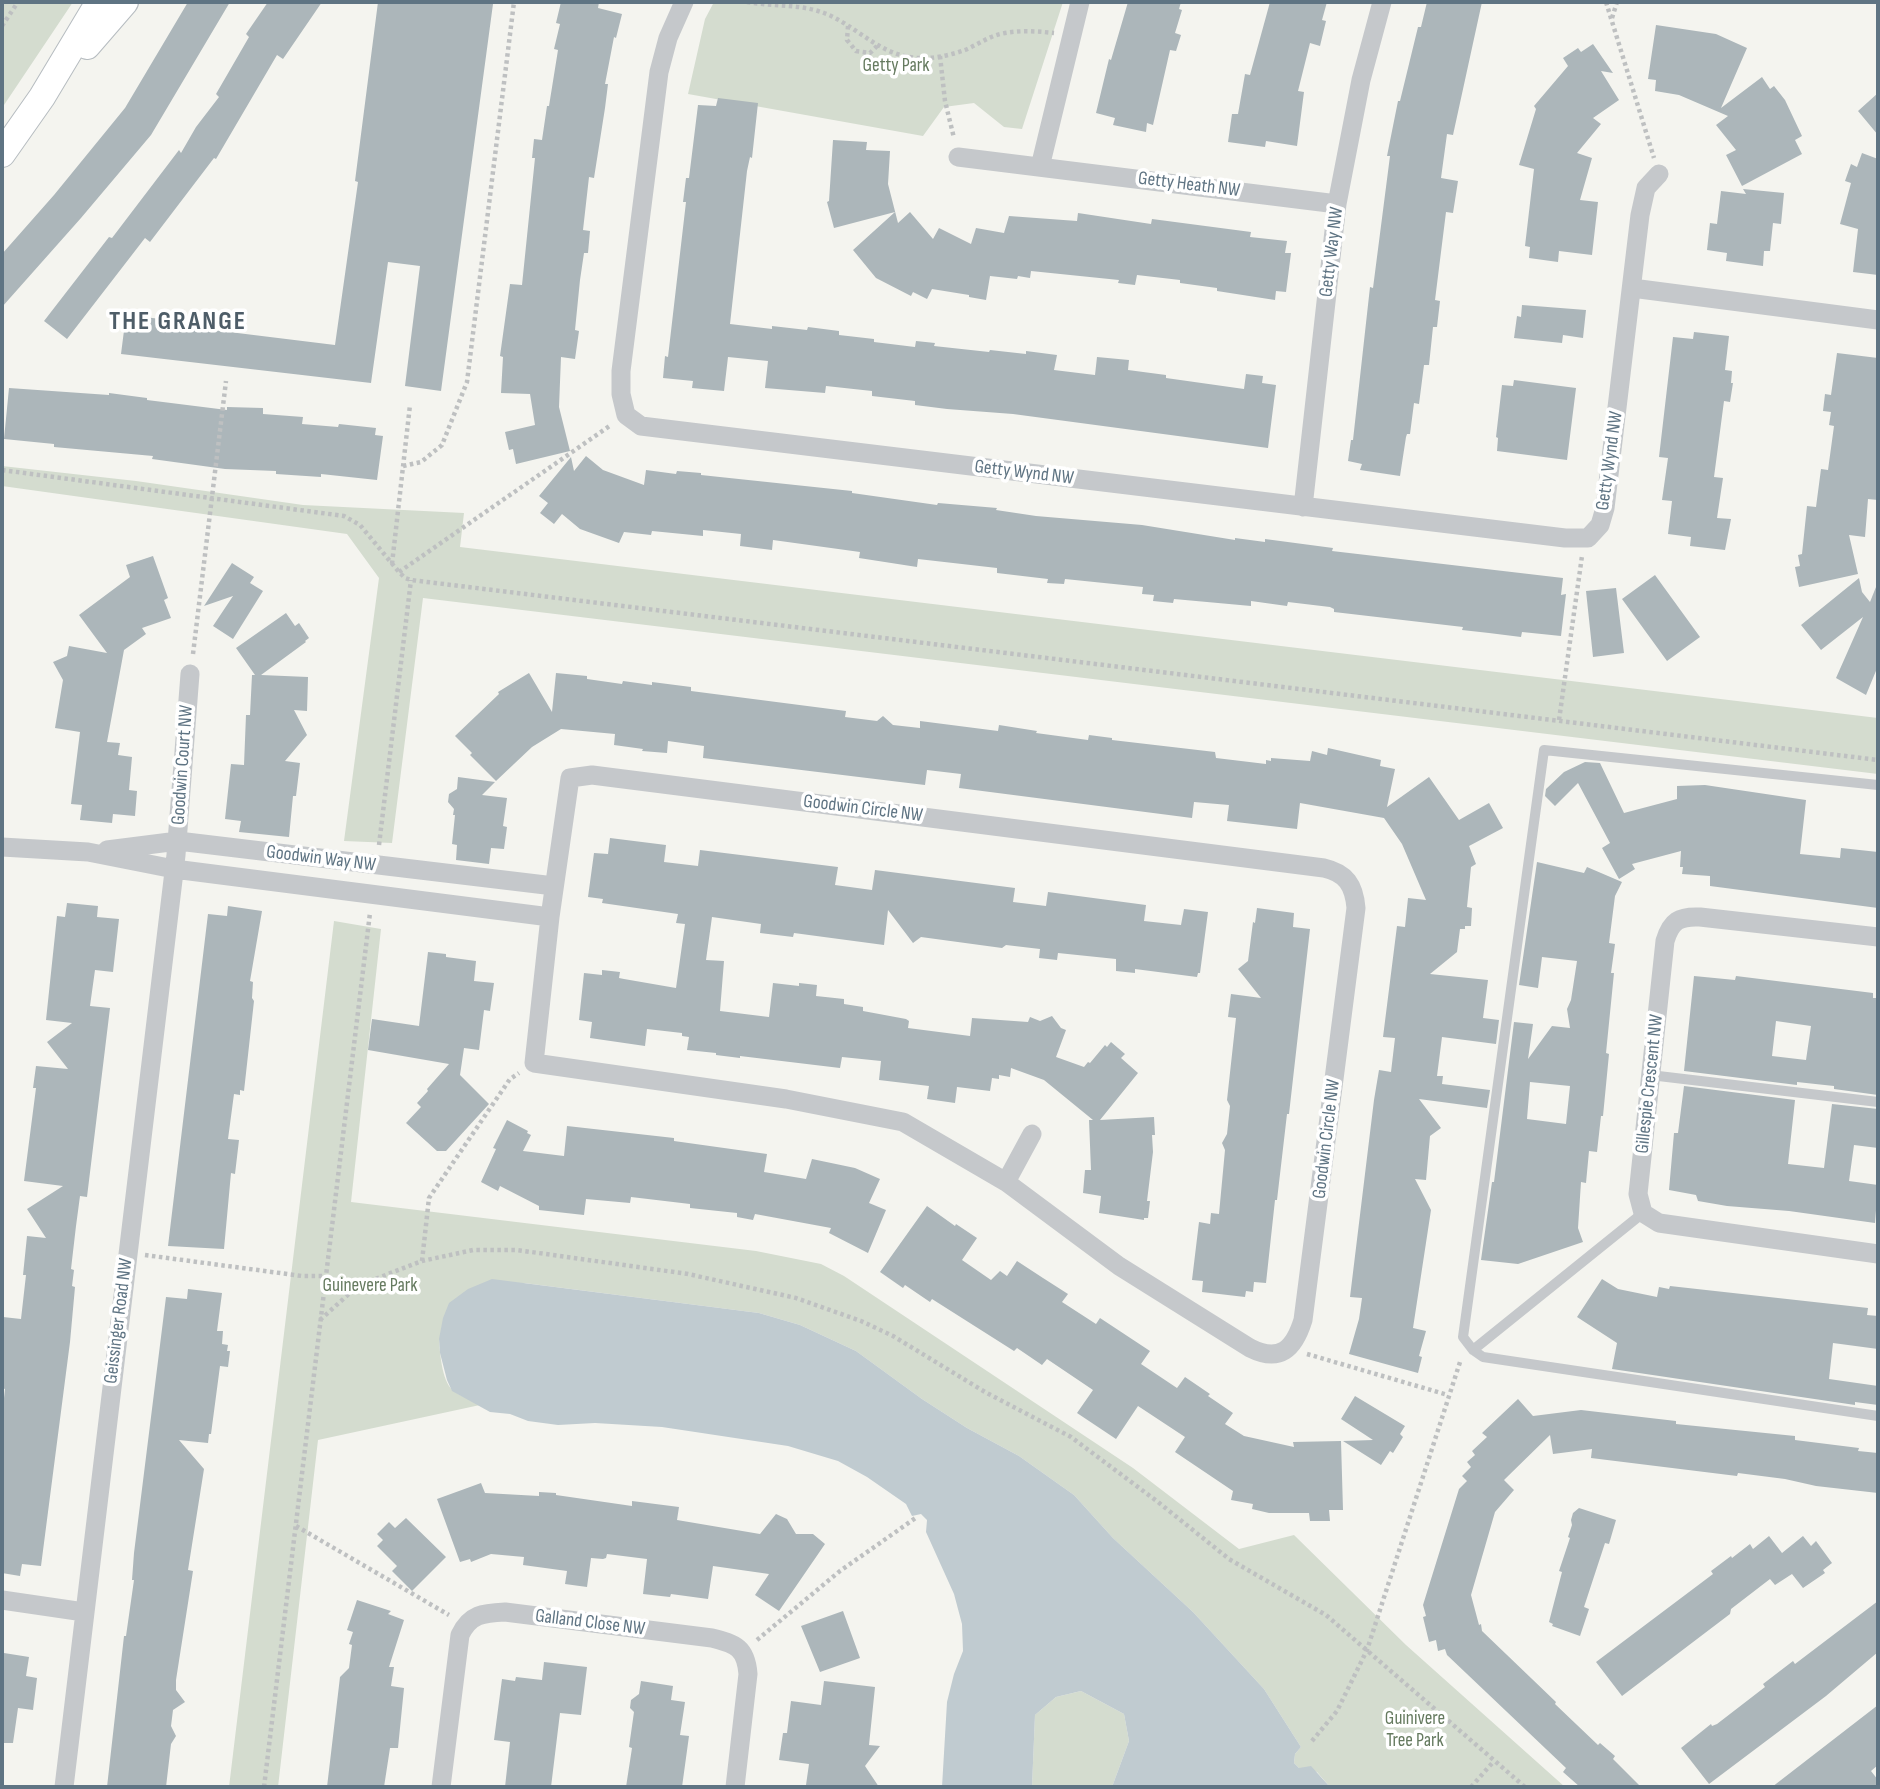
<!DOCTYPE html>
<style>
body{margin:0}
#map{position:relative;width:1880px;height:1789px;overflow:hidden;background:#f4f4ef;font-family:"Sofia Sans Condensed",sans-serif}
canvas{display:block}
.frame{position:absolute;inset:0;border:4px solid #5f7483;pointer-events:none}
</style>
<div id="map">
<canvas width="1880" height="1789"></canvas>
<div class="frame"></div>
</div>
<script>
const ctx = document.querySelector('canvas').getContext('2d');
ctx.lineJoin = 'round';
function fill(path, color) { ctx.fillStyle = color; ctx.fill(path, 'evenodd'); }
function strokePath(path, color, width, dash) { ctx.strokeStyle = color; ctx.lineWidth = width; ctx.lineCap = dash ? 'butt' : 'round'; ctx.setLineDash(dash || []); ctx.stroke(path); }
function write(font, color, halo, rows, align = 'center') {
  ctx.font = font + ' "Sofia Sans Condensed",sans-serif'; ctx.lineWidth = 7; ctx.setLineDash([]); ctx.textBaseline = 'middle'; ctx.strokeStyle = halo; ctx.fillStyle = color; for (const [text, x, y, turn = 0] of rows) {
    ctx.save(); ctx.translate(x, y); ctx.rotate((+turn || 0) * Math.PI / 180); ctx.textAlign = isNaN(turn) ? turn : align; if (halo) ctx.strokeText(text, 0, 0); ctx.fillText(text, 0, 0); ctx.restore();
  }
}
const green = new Path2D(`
 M2,2H73L2,108Z
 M714,2H1063L1022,129L1004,127L974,103L944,107L923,136L688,94L705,19Z
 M2,466L136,481L303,505L464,513L460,547L1878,718V774L423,598L392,843L344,841L379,578L347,534L2,486Z
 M334,921L381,929L351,1202L756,1251L821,1264L844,1276L1133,1468L1239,1549L1294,1535L1406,1645L1565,1787H1330L1317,1772L1299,1768L1294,1763L1295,1754L1301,1747L1264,1689L1193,1612L1113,1538L1074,1495L1019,1456L967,1428L922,1399L856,1351L800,1325L759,1313L524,1283L439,1339C440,1354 442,1384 455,1392C463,1397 472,1400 480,1405L318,1440L278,1787H229Z
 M1081,1691L1124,1714L1129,1741L1112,1787H1032L1035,1715L1056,1697Z`);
const water = new Path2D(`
 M492,1279L759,1313L800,1325L856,1351L922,1399L967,1428L1019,1456L1074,1495L1113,1538L1193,1612L1264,1689L1301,1747L1295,1754L1294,1763L1299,1768L1311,1766L1330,1787H1112L1129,1741L1124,1714L1081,1691L1056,1697L1035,1715L1032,1787H942L947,1702L954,1674L963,1651L962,1624L954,1594L926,1532L927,1520L921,1514L912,1516L906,1504L867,1477L838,1461L788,1446L662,1427L595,1423L558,1425L528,1421L510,1414L490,1412L452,1391L447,1380L440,1353L439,1339L443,1318L449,1303L468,1289Z`);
const building = new Path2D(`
 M188,2H230L151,135L81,218L2,307V254L54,195L125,108Z
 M268,2H322L283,59L277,55L216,159L214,158L150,242L145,238L67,339L44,321L109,237L112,238L179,150L181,153L196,127L219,97L216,94L249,37L246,34Z
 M378,2L493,4L441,391L405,386L420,266L388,262L371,383L121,354L126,315L214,325L213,330L335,345L358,182L355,181Z
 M561,2H599L598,8L622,14L616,38L614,37L605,84H608L605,108L594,178L589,177L583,230L590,231L588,253H584L580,280L575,330L579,331L575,359L561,357L559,407L570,451L516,464L513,449L509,450L505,432L535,425L530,394L501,393L503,357L500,356L510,284L522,285L535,158H532L534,139L542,140L547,106H549L558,50L554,49L560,24L556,23Z
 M1128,2H1181L1179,9L1182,10L1175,33L1181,35L1176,51L1170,50L1153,125L1147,123L1146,132L1113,125L1115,118L1096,113L1109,59L1111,60Z
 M1270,2H1327L1322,20L1326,21L1320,46L1310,43L1298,91L1304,92L1297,146L1266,141L1265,147L1228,142L1232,114H1238L1245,74L1250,75Z
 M1427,2H1482L1453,135L1447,134L1441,178L1458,181L1453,213L1446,212L1435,300L1440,301L1437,327H1433L1429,365H1424L1419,404L1414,403L1410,434H1407L1406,437L1400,476L1360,470L1362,464L1348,461L1351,440H1353L1370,287L1373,288L1390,156H1387L1398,101H1400L1418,27H1421Z
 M1656,25L1716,34L1747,48L1721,108L1762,77L1770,89L1774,86L1785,100L1802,136L1795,140L1802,154L1742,186L1726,155L1736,150L1716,125L1728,116L1679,95L1655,91L1656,80L1648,79Z
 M1593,44L1613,73L1601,71L1619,100L1593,118L1601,124L1577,153L1592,158L1580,200L1598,202L1592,255L1559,251L1558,262L1529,258L1530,247L1525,246L1534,169L1519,165L1536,109L1534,106L1568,66L1563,58L1578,48L1581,52Z
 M1878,93V135L1858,111Z
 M718,98L758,103L752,158L750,157L747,171L730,324L772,329V326L807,330L808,327L839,331V335L874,339V342L915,347L916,341L935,343L934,346L989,352L990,350L1026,354V351L1057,355L1054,370L1095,375L1097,357L1129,360L1128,370L1166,375V378L1244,389L1246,374L1263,376L1262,383L1276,385L1268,448L1013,414L947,409L915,405V401L872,396V391L826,386L825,393L765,388L768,361L728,357L724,391L692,388L693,381L663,378L665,356L668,357L686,202H683L686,178H689L698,105L716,106Z
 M833,140L867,142L866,150L890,151L888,184L898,223L910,212L933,239L939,228L971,244L976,228L1004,233L1009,216L1077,221L1078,213L1151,224L1152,219L1251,232L1250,237L1287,241L1285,253H1291L1286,292L1276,291L1275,300L1217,291V288L1180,283V280L1137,275L1135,285L1118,283L1119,280L1031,271L1030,278L1018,276L1017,279L990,276L986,300L969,297V295L932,289L927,299L913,292L911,296L876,278L853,250L895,212L834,228L827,202L829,201Z
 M1862,153L1878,159V275L1853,272L1858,229L1840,224L1851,183L1845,181L1851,164L1857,167Z
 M1743,189L1784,193L1781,224L1773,223L1770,251H1764L1763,266L1726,261L1727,253L1707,250L1710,223L1717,224L1721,191L1746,194Z
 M1522,305L1586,310L1583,338L1563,335L1562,343L1514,338L1517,316L1521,317Z
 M1694,332L1729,336L1725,370L1732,371L1731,383H1733L1730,402L1724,401L1714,477L1723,478L1717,518L1731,519L1725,550L1690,546L1691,537L1668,534L1672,501L1662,500L1668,458L1659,457L1673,337L1693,339Z
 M1837,353L1878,358V500L1868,499L1865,537L1849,535L1858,574L1799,587L1795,567L1800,566L1798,555L1802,554L1807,506L1816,507L1821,469L1828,470L1834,426L1829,425L1831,412L1823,411L1825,394L1831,395Z
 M1514,380L1576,388L1567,460L1497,451L1498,438L1496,437L1502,385L1513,386Z
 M9,388L109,395V393L147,398V400L227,410V407L263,408V414L303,417L302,424L338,427L339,424L376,428L375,435L383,436L377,480L321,474V477L276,474V471L225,469L152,459L153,456L54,447V444L4,439Z
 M586,456L603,470L644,485L646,470L676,474L677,471L701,473V475L852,491V493L937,505L938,503L997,508L996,510L1036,516L1142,525L1235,540V538L1265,542V539L1333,548L1332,551L1563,578L1561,595L1566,594L1561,636L1522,632L1521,637L1489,633L1462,630L1463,627L1334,612V609L1330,607L1288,602L1287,606L1251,601V606L1174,599L1173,603L1153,601L1154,595L1142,594L1143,587L1065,579L1064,584L1047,583L1048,579L997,573V568L918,559L917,567L859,558L860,552L773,540L772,550L740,546L741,534L703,530V536L652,531L651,535L624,532L619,543L580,529L562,514L554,524L540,513L548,503L539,496L571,457L574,471Z
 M153,556L168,598L164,600L171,618L142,628L146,634L124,650L107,742L120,743L118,755L132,757L129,790L137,791L135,816L113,814L112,823L80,820L82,805L71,804L80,732L55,728L63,680L53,662L67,656L69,646L107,653L79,615L130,577L126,565Z
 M232,563L254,577L250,583L263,591L233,639L213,626L233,596L204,606Z
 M1655,575L1700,637L1667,661L1622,599Z
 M1859,578L1862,592L1870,602L1878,582V666L1866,695L1836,678L1863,617L1821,650L1801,625Z
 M1616,588L1624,653L1593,657L1586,591Z
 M286,613L295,626L299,623L309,638L305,641L306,642L261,675L308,677L307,711L294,710L307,735L285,761L300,763L296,796H293L289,837L239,832L241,821L225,819L231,764L244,765L246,715H250L252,675H255L236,648Z
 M529,673L552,712L556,673L587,676V679L622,684L623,681L652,685V682L691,687V691L846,711L845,717L877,721L883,716L893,725L920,728V721L998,731L999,725L1037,731L1036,733L1088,740L1089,735L1112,738V740L1215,752L1216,758L1266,764V760L1271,761V758L1310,761L1312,751L1327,755L1328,748L1381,760L1380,766L1395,769L1387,807L1429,777L1459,820L1489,803L1503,828L1469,846L1476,864L1471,867L1467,907L1472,908L1471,926H1465V929H1460L1457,952L1430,974L1488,980L1483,1018L1499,1020L1496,1044L1442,1037L1437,1076H1443L1442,1084L1490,1090L1487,1108L1419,1099L1441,1128L1430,1136L1426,1180L1415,1179L1431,1210L1413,1328L1426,1331L1419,1356L1422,1357L1418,1373L1349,1354L1359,1319L1362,1298L1350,1297L1374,1100L1379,1070L1391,1072L1395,1038L1383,1037L1397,926L1405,927L1408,898L1426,900L1402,844L1384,818L1300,803L1297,829L1227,821L1229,805L1194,802L1192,818L959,788L961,774L927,770L925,785L900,782L703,758L704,746L668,741L667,753L642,751L643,749L614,745L615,734L561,729L532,747L496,781L470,755L472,753L455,736L499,694L498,692Z
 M1585,762L1600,763L1624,813L1677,799V786L1705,785L1806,800L1800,854L1840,858L1841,848L1878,852V908L1710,886V876L1682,874L1683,867H1680L1681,851L1632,864L1635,869L1619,879L1602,848L1610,843L1578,783L1555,806L1545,796L1546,789L1564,772Z
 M458,777L495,782L482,795L507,798L503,826L507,827L504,849L491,848L489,864L456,860L457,845L452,844L455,815H453L454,809L448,802L449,794L457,789Z
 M610,838L666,845L664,862L698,866L700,850L838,867L835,885L872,890L875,870L1015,888L1013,902L1046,906L1048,892L1146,905L1144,921L1181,925L1184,909L1208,912L1200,973H1198L1197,977L1135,969V973L1116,971V959L1058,953L1057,960L1039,958L1040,949L1006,945L1002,948L921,937L913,943L888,910L884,945L794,933L793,937L760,933L761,924L712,917L706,960L724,961L720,1011L769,1017L773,983L799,986V983L817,985L816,996L844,999V1004L863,1007V1011L906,1019L909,1021L908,1028L970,1036L972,1018L1028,1022L1030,1017L1040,1021L1052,1016L1061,1028L1066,1030L1056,1057L1084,1067L1088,1062L1090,1063L1105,1045L1107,1047L1111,1042L1125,1054L1121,1058L1138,1073L1100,1120L1154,1117L1155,1135H1152L1153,1152L1147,1201H1150L1148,1218H1144V1220L1099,1213L1101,1196L1083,1193L1085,1170H1091L1089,1120H1093L1044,1080L1011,1068L1010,1077L999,1075V1079L992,1078L990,1091L957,1087L955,1103L927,1099L929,1086L879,1080L881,1061L842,1057L840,1068L740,1056V1058L716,1055V1053L687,1050L689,1037L682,1036V1033L647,1029L645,1046L590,1038L592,1022L579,1020L584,973L602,975V970L620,972L619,978L624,979L676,988L685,924L676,923L678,914L602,903L603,899L588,897L594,853L608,854Z
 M1537,862L1584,873L1587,867L1622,882L1615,896L1609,943L1615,944L1611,973H1614L1606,1053L1609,1054L1603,1116H1601L1597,1152L1589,1151L1586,1183L1581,1182L1578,1228L1583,1242L1518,1264L1481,1260L1492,1182H1494L1514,1022L1533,1024L1528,1059L1552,1026L1570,1028L1567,1009L1571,1000L1577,961L1542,957L1538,988L1519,985ZM1530,1082L1570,1086L1566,1124L1527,1119Z
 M67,903L98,906L97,917L119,919L113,972L95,970L90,1006L110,1008L87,1197L80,1196L76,1226L71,1269L74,1270L72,1286L75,1287L70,1342L41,1566L22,1564L20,1576L2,1573V1416L5,1389L2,1388V1330L3,1317L21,1319L26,1275H23L27,1236L46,1238L27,1209L63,1186L24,1181L36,1088H33L36,1066L68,1069L47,1042L72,1023L46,1020L57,916L65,917Z
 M228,906L262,911L250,981L253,982L252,998L254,1001L244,1091L240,1090V1095L234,1094L228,1139L239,1140L235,1174L231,1173L224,1249L168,1246L208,914L227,916Z
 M1257,908L1294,913L1293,927L1310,929L1289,1114H1287L1277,1200H1275L1266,1283L1254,1282L1253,1292L1246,1291L1245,1297L1202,1292L1203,1281L1192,1280L1199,1222L1210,1224L1211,1213L1219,1214L1225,1150L1222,1143L1227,1134L1230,1106L1227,1100L1236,1018L1228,1017L1231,994L1261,998L1238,969L1248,961L1253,922L1255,923Z
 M428,952L446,954V957L476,961L474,981L494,983L490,1011L484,1010L479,1050L464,1048L460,1075L489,1104L446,1151H437L406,1123L421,1107L417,1103L428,1091L427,1089L449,1064L368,1050L372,1019L419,1026Z
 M1694,976L1735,980L1736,976L1873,993V998H1878V1095L1834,1089V1086L1797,1082V1085L1684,1071ZM1776,1021L1811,1026L1806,1060L1772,1056Z
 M1684,1086L1795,1100L1788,1164L1824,1168L1832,1104L1878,1109V1148L1854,1145L1849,1181L1878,1185L1875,1223L1789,1211L1727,1206L1698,1201L1696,1195L1669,1190L1674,1133H1678Z
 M507,1120L528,1131L527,1133L531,1135L523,1151L564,1156L567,1126L674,1138V1141L767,1154L764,1172L806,1179L812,1159L855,1168L880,1179L869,1203L886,1210L868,1253L829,1233L831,1228L755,1214L753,1220L737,1217V1213L690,1208V1204L631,1197L630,1203L586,1199L584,1215L539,1210V1206L500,1186L498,1191L481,1182L496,1149L493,1148Z
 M927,1206L955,1226L956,1224L977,1238L962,1260L991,1280L1000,1271L1007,1276L1017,1261L1043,1278L1068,1294L1062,1302L1096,1324L1100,1318L1150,1351L1141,1364L1177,1388L1185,1377L1210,1394L1208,1396L1233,1413L1225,1424L1244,1436L1294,1447L1293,1442L1341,1441L1343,1510H1329L1330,1521H1310L1309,1513H1269L1252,1509L1253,1504L1231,1500L1233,1491L1175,1452L1185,1437L1138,1406L1116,1439L1077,1413L1093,1390L1047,1359L1042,1365L1017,1348L1014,1351L932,1299L930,1302L905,1285L903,1288L880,1272Z
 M1602,1279L1618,1289L1657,1297L1659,1287L1669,1289L1670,1286L1868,1308L1867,1315L1878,1316V1349L1833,1343L1829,1379L1878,1386V1405L1855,1402V1405L1612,1369L1617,1343L1577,1317Z
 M188,1289L222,1293L217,1331H223L222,1344L228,1345L227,1351H230L228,1367L220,1366L211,1434H209L208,1443L179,1440L204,1469L188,1570L193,1571L176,1680V1690L185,1702L173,1710L171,1726L176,1736L171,1744L166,1787H107L124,1636H126L134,1580H132L134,1553L166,1297L187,1299Z
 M1355,1396L1405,1426L1400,1434L1403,1437L1393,1453L1390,1451L1381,1465L1343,1441L1373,1440L1341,1419Z
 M1518,1399L1533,1416L1581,1410L1676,1421V1424L1795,1436V1440L1859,1448L1858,1451L1878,1453V1493L1816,1486L1785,1479L1738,1473L1737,1476L1591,1458L1592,1449L1553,1454L1550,1435L1504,1480L1514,1490L1495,1512L1471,1595L1479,1625L1481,1624L1482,1631L1556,1702L1555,1704L1598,1745L1600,1743L1615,1756L1613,1759L1641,1787H1580L1563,1772L1566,1768L1447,1655L1445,1649L1438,1651L1436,1640L1429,1642L1423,1617L1426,1616L1423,1605L1459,1489L1467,1481L1462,1476L1471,1467L1467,1462L1475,1455L1472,1451L1487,1437L1482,1433Z
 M481,1483L485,1493L539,1496V1492L556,1493V1495L632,1506V1501L679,1507L677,1520L760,1534L776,1514L787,1519L796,1534H813L825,1544L779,1611L755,1595L769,1574L713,1566L708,1599L671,1594L670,1597L643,1594L647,1559L607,1554L606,1558L603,1559L591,1558L587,1587L565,1584L567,1571L523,1565L524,1557L491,1554L471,1562L470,1559L460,1562L437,1499Z
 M1579,1508L1616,1520L1609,1544L1605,1543L1584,1607L1589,1609L1580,1636L1552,1626L1553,1624L1549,1622L1562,1572L1559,1571L1570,1538L1568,1537L1572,1525L1571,1520L1573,1513Z
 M406,1518L446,1557L412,1591L392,1571L397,1566L377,1546L383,1540L377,1534L389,1522L395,1528Z
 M1769,1536L1782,1553L1803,1536L1811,1546L1816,1541L1832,1563L1823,1570L1825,1573L1803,1588L1792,1574L1775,1585L1770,1579L1731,1609L1730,1614L1622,1696L1596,1662L1713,1574L1711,1571L1731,1556L1732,1558L1750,1544L1753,1549Z
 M357,1600L391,1611L388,1614L404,1620L389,1667H394L391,1686L404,1688L398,1748H390L384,1787H327L340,1677L349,1668L352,1645L349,1644L353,1632L347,1630Z
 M1878,1601V1652L1826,1696L1709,1784L1681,1748L1711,1724L1712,1726L1717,1724L1765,1687L1763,1684L1793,1661L1795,1664Z
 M843,1611L860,1658L820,1672L801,1626Z
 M4,1653L29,1657L26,1676L37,1678L33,1710L18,1708L13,1743H2V1673Z
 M544,1662L587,1667L581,1715L560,1713L551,1787H505L510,1742L494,1740L502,1679L515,1681L516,1677L542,1680Z
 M641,1681L673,1686L671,1700L685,1702L680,1735L689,1736L682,1787H626L632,1748L629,1747L634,1712L630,1708L631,1700L639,1694Z
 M824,1681L875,1687L869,1745L880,1746L865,1766L879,1787H824L806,1785L809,1764L779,1760L783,1733H787L791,1701L821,1705Z
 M1878,1705V1765L1871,1771L1878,1780V1787H1772Z`);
const path = new Path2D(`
 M747,2C775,7 804,3 831,16C862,31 882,56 918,58C933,59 951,55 965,50C977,45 988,37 1000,34C1018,30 1035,31 1054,33
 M1606,2L1654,158
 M1612,18L1617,2
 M2,26L18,2
 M848,26L847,40L856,51L870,53L877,46
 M940,56L945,101L954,138
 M403,466L421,462L442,445L467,382L514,2
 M2,470L344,516L360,525L399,572L405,578L411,580L1878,760
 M392,564L410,405
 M399,572L611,425
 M193,654L226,381
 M1559,720L1582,556
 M379,845L411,580
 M145,1255L302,1276H325
 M422,1261L429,1198L510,1079L519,1073
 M320,1320L351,1292L370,1281L422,1261L473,1250H517L688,1274L796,1298L861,1321L893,1336L985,1392L1071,1437L1158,1502L1229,1559L1326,1615L1525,1787
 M1307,1354L1448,1395
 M296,1526L449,1615
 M757,1640L840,1571L917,1517
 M1312,1741L1337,1711L1367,1650L1461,1359
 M264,1787L370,913
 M1471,1787L1494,1761`);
const lane = new Path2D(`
 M1878,785L1544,750L1463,1337L1473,1350L1483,1357L1878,1416
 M1650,1075L1878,1102
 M1473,1350L1643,1213`);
const street = new Path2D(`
 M684,2L668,38L659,72L621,371V394L626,415L641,426L1565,538H1588L1600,525L1605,508L1640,215L1646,188L1659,174
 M958,157L1337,204
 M1040,167L1080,2
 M1632,288L1878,320
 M1303,507L1337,204L1361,80L1382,2
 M592,775L1324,868C1346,873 1354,885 1356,908L1303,1320C1294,1349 1280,1363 1250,1348L1119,1266L1006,1182L903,1122L786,1099L534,1063L550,917L570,778Z
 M2,847L88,852L174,869L550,917
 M107,850L178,841L554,886
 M1878,937L1700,917C1679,916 1671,921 1665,941L1638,1194L1643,1213L1659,1223L1878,1254
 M1006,1182L1032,1134
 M2,1600L84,1612
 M64,1787L176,855L190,674
 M441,1787L460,1635C470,1614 483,1613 505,1612L712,1638C736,1644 746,1648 748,1674L735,1787`);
const secondary = new Path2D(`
 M87,46L125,2
 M2,154L42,97L99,2`);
const parkNames = [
 ["Getty Park",896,66],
 ["Guinevere Park",370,1286],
 ["Guinivere",1415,1719],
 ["Tree Park",1415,1741]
];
const streetNames = [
 ["Getty Heath NW",1189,185,7],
 ["Getty Way NW",1332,252,-83],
 ["Getty Wynd NW",1610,461,-82],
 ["Getty Wynd NW",1024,473,7],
 ["Goodwin Court NW",183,765,-86],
 ["Goodwin Circle NW",863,809,7],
 ["Goodwin Way NW",321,859,7],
 ["Gillespie Crescent NW",1650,1084,-84],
 ["Goodwin Circle NW",1327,1139,-83],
 ["Geissinger Road NW",119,1321,-83],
 ["Galland Close NW",590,1623,7]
];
const districtNames = [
 ["THE GRANGE",178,322]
];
fill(green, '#d4dccf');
fill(water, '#c0cbd0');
fill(building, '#acb6ba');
strokePath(secondary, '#b6bcc0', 28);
strokePath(path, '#bec0c1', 4.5, [3.5, 3.5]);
strokePath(lane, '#c5c8cb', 10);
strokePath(street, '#c5c8cb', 19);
strokePath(secondary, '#fff', 26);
write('19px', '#657a5f', '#fff', parkNames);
write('19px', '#5f7483', '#fff', streetNames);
ctx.letterSpacing = '2px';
write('bold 26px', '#4e5d68', '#fff', districtNames);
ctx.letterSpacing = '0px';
</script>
